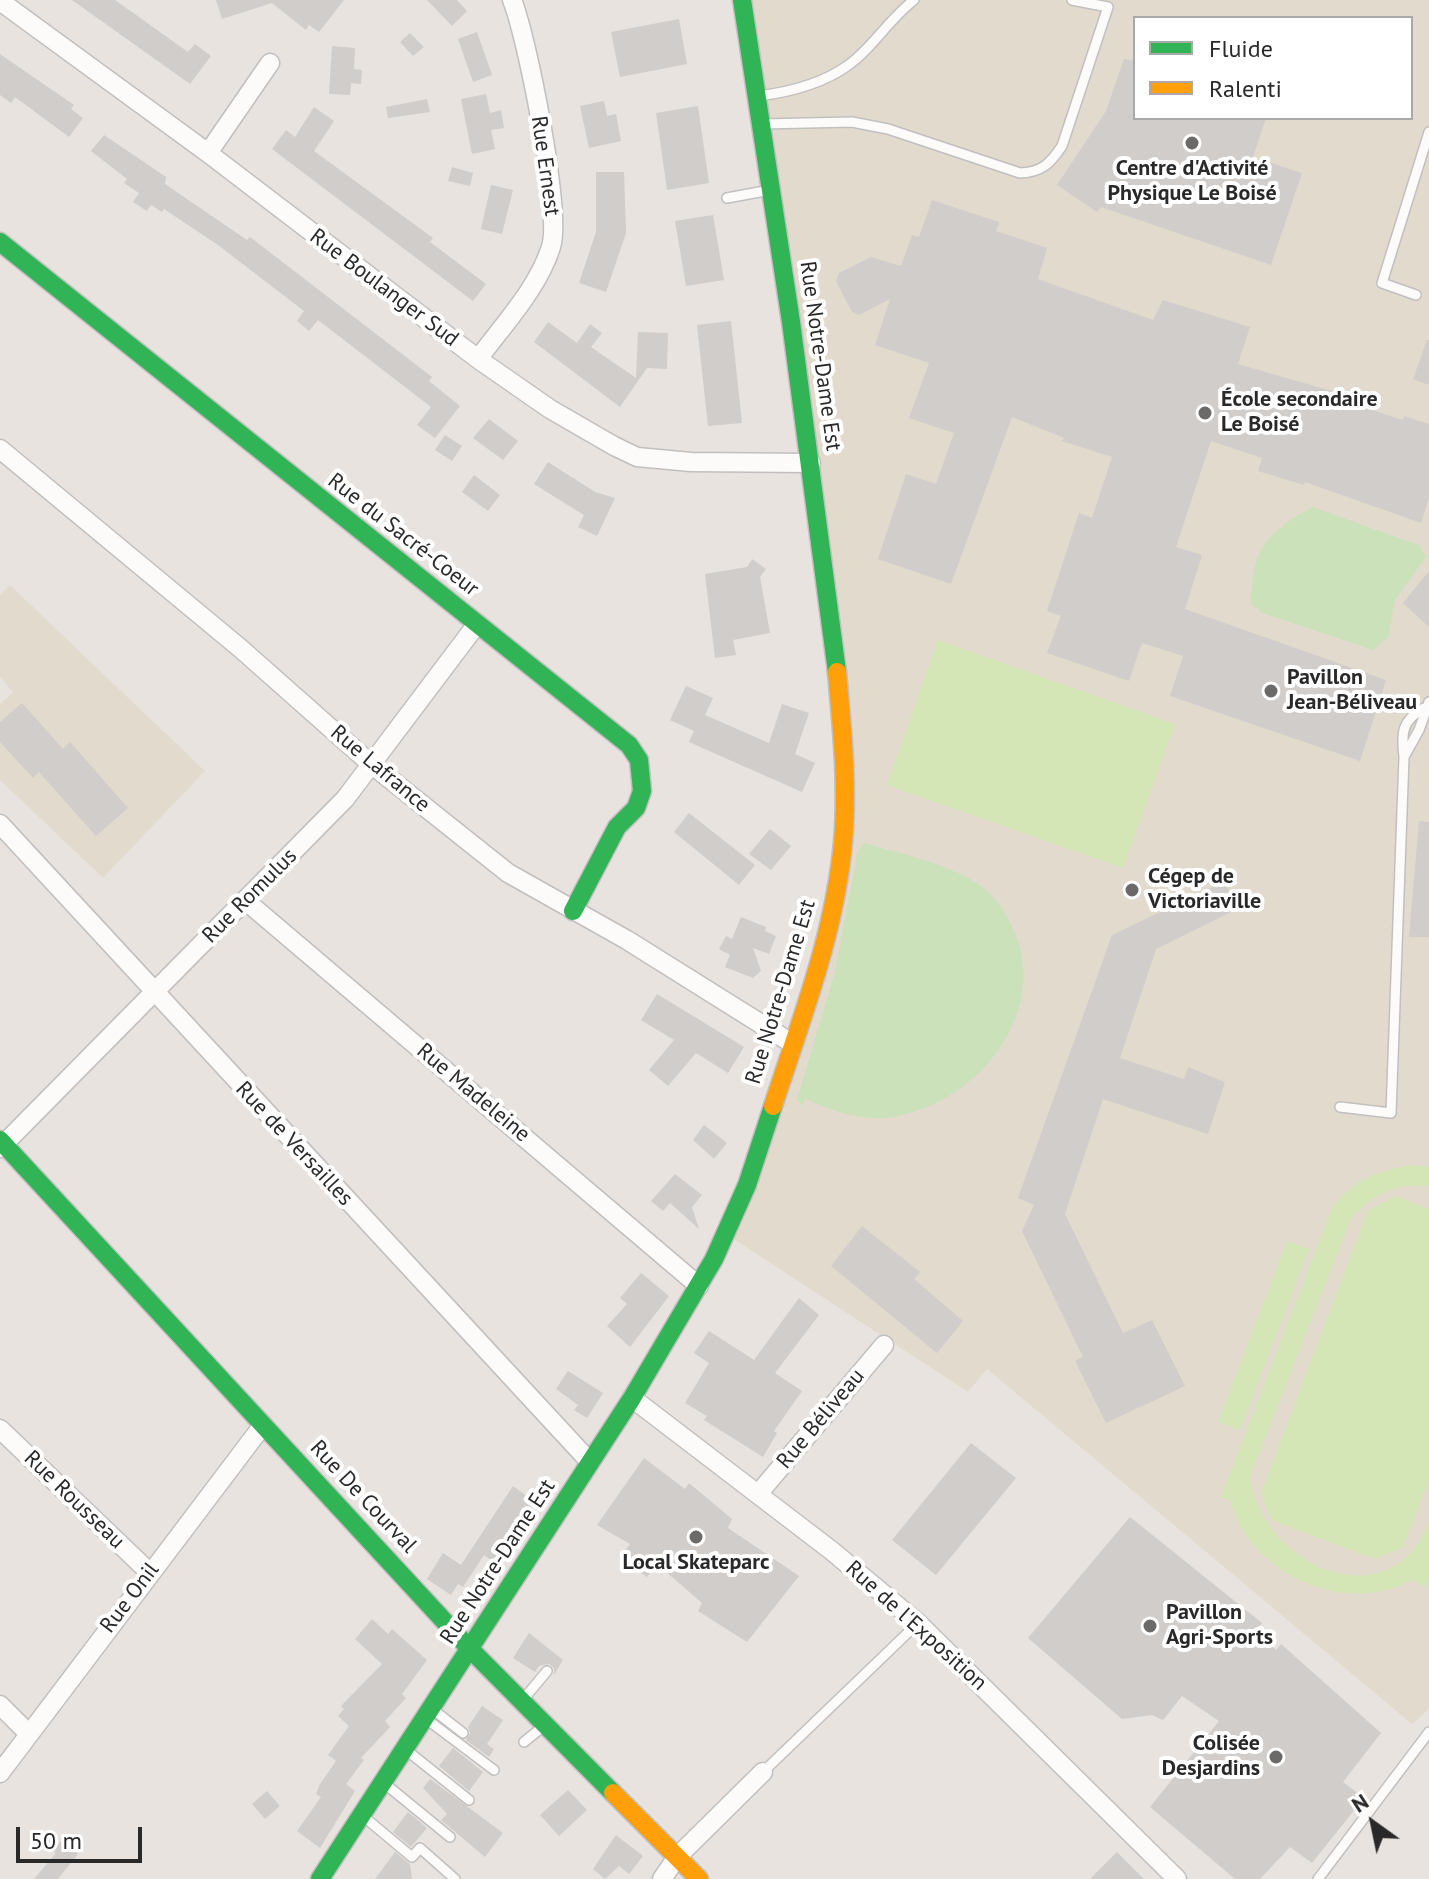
<!DOCTYPE html>
<meta charset="utf-8">
<style>
body{margin:0}
#map{position:relative;width:1429px;height:1879px;overflow:hidden;background:#e8e3de;font-family:"PT Sans",sans-serif}
canvas{display:block}
.legend{position:absolute;left:1133px;top:16px;width:280px;height:104px;box-sizing:border-box;background:#fff;border:2px solid #a9a9a9;margin:0;padding:10px 14px;list-style:none;font-size:24px;color:#292929}
.legend li{display:flex;align-items:center;gap:16px;height:40px}
.legend b{width:40px;border:2px solid #a9a9a9}
.north{position:absolute;left:1333px;top:1783px;width:80px;height:80px;-webkit-text-stroke:6px #fff;paint-order:stroke;rotate:327deg;font-size:22px;font-weight:700;line-height:32px;text-align:center;color:#292929}
.north::after{content:'';display:block;margin:auto;width:28px;height:36px;background:#292929;clip-path:polygon(50% 0,100% 100%,50% 72%,0 100%)}
.scale{position:absolute;left:16px;top:1827px;width:126px;height:36px;box-sizing:border-box;border:4px solid #292929;border-top:0;padding-left:10px;font-size:24px;line-height:28px;white-space:nowrap;color:#292929;-webkit-text-stroke:6px #fff;paint-order:stroke}
</style>
<div id="map">
<canvas width="1429" height="1879"></canvas>
<ul class="legend">
<li><b style="height:10px;background:#30b455"></b>Fluide</li>
<li><b style="height:10px;background:#ff9f0a"></b>Ralenti</li>
</ul>
<div class="north">N</div>
<div class="scale">50 m</div>
</div>
<script>
const ctx = document.querySelector('canvas').getContext('2d');
ctx.lineJoin = 'round';
function fill(path, color) { ctx.fillStyle = color; ctx.fill(path, 'evenodd'); }
function strokePath(path, color, width, dash) { ctx.strokeStyle = color; ctx.lineWidth = width; ctx.lineCap = dash ? 'butt' : 'round'; ctx.setLineDash(dash || []); ctx.stroke(path); }
function write(font, color, halo, rows, align = 'center') {
  ctx.font = font + ' "PT Sans",sans-serif'; ctx.lineWidth = 8; ctx.setLineDash([]); ctx.textBaseline = 'middle'; ctx.strokeStyle = halo; ctx.fillStyle = color; for (const [text, x, y, turn = 0] of rows) {
    ctx.save(); ctx.translate(x, y); ctx.rotate((+turn || 0) * Math.PI / 180); ctx.textAlign = isNaN(turn) ? turn : align; if (halo) ctx.strokeText(text, 0, 0); ctx.fillText(text, 0, 0); ctx.restore();
  }
}
const education = new Path2D(`
 M742,0H1429V1709L1412,1724L987,1369L968,1392L726,1234L819,964L846,765ZM1135,18H1411V118H1135Z
 M10,585L205,771L103,878L0,780V704L13,692L0,677V595Z`);
const green = new Path2D(`
 M1312,507L1419,545L1426,557L1395,599L1388,637L1373,650L1262,613L1251,604C1253,547 1264,535 1312,507Z
 M865,843C902,855 968,867 993,897C1067,985 994,1099 893,1117C864,1122 831,1111 805,1098L802,1106L797,1100L835,972L858,851Z`);
const pitch = new Path2D(`
 M938,640L1175,724L1123,868L887,785Z
 M1412,1165L1429,1167V1186C1395,1183 1374,1194 1351,1218L1250,1477C1261,1565 1392,1624 1429,1521V1577L1425,1587L1412,1580C1354,1611 1282,1586 1245,1534C1238,1524 1234,1511 1230,1500L1221,1497L1332,1208C1352,1180 1379,1170 1412,1165Z
 M1396,1196L1429,1209V1479L1403,1547L1375,1559L1271,1520L1261,1493L1368,1210Z
 M1287,1241L1309,1249L1240,1430L1218,1422Z`);
const building = new Path2D(`
 M72,0H115L188,52L195,44L211,56L190,84Z
 M216,0H344L319,32L309,25L306,30L272,3L222,19Z
 M427,0H457L467,11L452,26Z
 M679,19L687,64L620,77L611,32Z
 M477,32L492,75L473,82L458,39Z
 M410,33L424,47L413,56L400,42Z
 M332,46L355,48L354,69L362,70L361,84L351,83L350,95L329,94Z
 M0,54L74,105L71,109L83,118L69,137L15,97L11,103L0,95Z
 M1124,59L1135,61V118H1266L1253,157L1302,173L1271,265L1101,207L1097,212L1057,185L1106,111Z
 M486,94L490,113L501,110L504,128L491,130L495,149L472,154L461,99Z
 M427,99L430,112L388,118L386,107Z
 M604,101L607,116L616,114L621,141L589,148L580,106Z
 M698,106L709,183L667,190L656,113Z
 M314,107L334,121L314,151L433,238L430,242L486,284L473,301L272,149L286,130L295,137Z
 M104,135L166,177L165,184L247,240L250,237L432,377L429,381L460,406L435,438L417,425L431,407L318,320L309,331L297,321L304,311L218,245L164,209L162,212L151,205L147,211L133,202L139,193L124,183L127,179L91,151Z
 M452,167L473,173L470,186L448,181Z
 M596,172H624L626,233L606,292L579,283L596,232Z
 M491,185L513,190L502,234L481,229Z
 M932,200L999,222L996,231L1047,248L1038,279L1153,320L1163,300L1250,327L1238,364L1335,392L1333,397L1403,420L1404,416L1429,424V498L1421,523L1305,482L1304,485L1258,471L1262,458L1211,441L1176,547L1202,555L1185,609L1386,680L1360,761L1170,696L1183,656L1142,643L1129,681L1047,653L1061,616L1047,611L1079,513L1092,518L1112,457L1062,441L1064,438L1012,417L951,584L878,559L906,474L936,484L954,433L909,418L929,363L875,345L890,299L859,315L852,312L836,281L839,273L871,257L901,266L912,235L919,237Z
 M713,215L724,280L686,286L675,221Z
 M731,321L742,423L708,426L697,325Z
 M548,322L577,343L590,324L602,333L591,347L636,378L638,332L668,333L667,369L647,368L620,407L534,342Z
 M1427,340H1429V385L1413,379Z
 M489,419L518,441L503,460L473,438Z
 M445,435L462,446L452,461L435,450Z
 M548,462L595,492L615,498L597,536L578,527L584,515L534,484Z
 M474,475L500,495L488,511L462,492Z
 M752,559L766,569L760,577L770,633L733,640L736,655L715,658L705,574L747,567Z
 M1429,571V627L1403,603Z
 M686,686L713,698L705,715L769,743L782,704L809,713L795,754L815,763L802,792L689,742L694,731L670,720Z
 M22,703L63,749L70,742L128,808L96,836L39,772L33,778L0,742V722Z
 M689,813L755,865L739,885L674,832Z
 M1419,821L1429,822V937H1409Z
 M770,829L791,846L771,870L749,854Z
 M1225,881L1237,909L1156,949L1120,1058L1184,1079L1188,1067L1225,1082L1208,1134L1103,1099L1065,1214L1123,1333L1152,1320L1185,1386L1106,1423L1075,1361L1083,1357L1022,1231L1034,1205L1018,1198L1112,935Z
 M741,917L766,927L765,931L776,936L769,954L753,948L761,971L753,978L725,967L730,955L719,949L726,936L732,939Z
 M657,994L744,1047L728,1073L696,1053L668,1086L649,1070L674,1040L641,1020Z
 M704,1125L727,1143L714,1159L693,1140Z
 M675,1174L702,1195L692,1207L699,1229L670,1203L663,1211L651,1201Z
 M862,1226L920,1272L914,1279L963,1321L937,1353L831,1266Z
 M641,1273L669,1296L630,1347L607,1326L627,1304L620,1298Z
 M799,1298L819,1315L775,1373L802,1391L774,1431L777,1433L763,1457L704,1420L707,1416L685,1403L709,1363L694,1353L709,1331L754,1360Z
 M568,1371L603,1393L587,1418L574,1410L578,1405L556,1389Z
 M971,1443L1016,1478L936,1575L892,1540Z
 M644,1458L685,1489L689,1483L732,1519L728,1528L799,1576L747,1642L698,1611L702,1603L657,1564L647,1577L619,1558L630,1544L597,1525Z
 M513,1486L536,1503L497,1564L484,1555L463,1587L458,1584L451,1595L427,1579L443,1553L461,1565Z
 M1130,1517L1262,1623L1256,1632L1276,1650L1281,1644L1381,1733L1343,1782L1364,1798L1312,1863L1290,1847L1260,1879H1235L1150,1807L1219,1721L1182,1696L1163,1720L1152,1715L1122,1719L1028,1638Z
 M372,1619L388,1634L392,1629L427,1660L402,1694L406,1698L385,1721L390,1727L361,1758L364,1760L346,1784L355,1791L320,1848L297,1831L321,1797L316,1794L320,1784L336,1761L328,1755L349,1726L338,1716L344,1709L341,1706L382,1664L355,1639Z
 M529,1633L563,1660L554,1675V1668L549,1664L539,1666L535,1672L513,1658Z
 M482,1706L503,1720L487,1744L494,1749L489,1757L466,1740L470,1733L468,1727Z
 M453,1748L483,1772L469,1791L439,1766Z
 M430,1779L503,1833L485,1857L441,1820L447,1814L423,1788Z
 M568,1790L587,1810L559,1836L540,1815Z
 M267,1791L280,1806L265,1819L252,1804Z
 M408,1812L427,1828L411,1847L393,1832Z
 M616,1835L643,1856L629,1874L619,1866L605,1879L593,1869Z
 M61,1841L78,1854L58,1879H34L56,1853L53,1851Z
 M395,1852L410,1864L412,1879H375Z
 M1117,1852L1144,1879H1090Z`);
const lane = new Path2D(`
 M759,96C789,92 822,84 847,66C870,51 889,19 914,0
 M762,124L852,122L888,129L1020,173C1042,172 1050,164 1062,146L1108,7L1072,0
 M727,198L770,190
 M1416,295L1382,283L1429,132
 M1404,757L1419,730L1429,702
 M1340,1107L1391,1113L1404,757C1401,733 1402,720 1424,708
 M522,1701L547,1671
 M431,1708L463,1733
 M425,1718L494,1770
 M524,1742L545,1725
 M405,1749L469,1800
 M763,1772L918,1623
 M384,1783L450,1837
 M363,1816L412,1857L420,1848L455,1879
 M1318,1879L1429,1732`);
const street = new Path2D(`
 M0,1L208,153L478,359L550,409L614,446L637,457L691,462L811,463
 M208,153L270,63
 M478,359C504,324 538,288 551,247C562,213 527,36 512,0
 M0,449L240,648L371,764L508,873L627,940L793,1044
 M0,824L590,1462
 M246,901L699,1286
 M0,1148L345,799L477,624
 M632,1398L832,1551L918,1623L1177,1879
 M0,1429L149,1572
 M758,1494L884,1345
 M0,1705L29,1734
 M0,1773L263,1425
 M662,1879L677,1857L763,1772`);
const fast = new Path2D(`
 M742,0L791,322L837,672
 M0,242L629,745L639,760L642,791L636,808L617,827L573,911
 M0,1140L470,1649L613,1793
 M320,1879L632,1398L714,1259L747,1185L773,1106`);
const slow = new Path2D(`
 M773,1106C801,1020 835,933 843,842C848,785 842,729 837,672
 M613,1793L699,1879`);
const markers = [
 [1192,143,8,"#6c6a68"],
 [1205,413,8,"#6c6a68"],
 [1271,691,8,"#6c6a68"],
 [1132,890,8,"#6c6a68"],
 [696,1537,8,"#6c6a68"],
 [1150,1626,8,"#6c6a68"],
 [1276,1757,8,"#6c6a68"]
];
const streetNames = [
 ["Rue Ernest",545,166,82],
 ["Rue Boulanger Sud",384,288,37],
 ["Rue Notre-Dame Est",820,356,82],
 ["Rue du Sacré-Coeur",403,535,38],
 ["Rue Lafrance",380,769,40],
 ["Rue Romulus",250,896,-45],
 ["Rue Notre-Dame Est",781,992,-73],
 ["Rue Madeleine",473,1093,40],
 ["Rue de Versailles",294,1144,47],
 ["Rue Béliveau",821,1419,-50],
 ["Rue De Courval",363,1497,47],
 ["Rue Rousseau",74,1500,44],
 ["Rue Notre-Dame Est",498,1562,-57],
 ["Rue Onil",130,1598,-53],
 ["Rue de l'Exposition",916,1626,42]
];
const poiNames = [
 ["Centre d'Activité",1192,169,"center"],
 ["Physique Le Boisé",1192,194,"center"],
 ["École secondaire",1221,400],
 ["Le Boisé",1221,425],
 ["Pavillon",1287,678],
 ["Jean-Béliveau",1287,703],
 ["Cégep de",1148,877],
 ["Victoriaville",1148,902],
 ["Local Skateparc",696,1563,"center"],
 ["Pavillon",1166,1613],
 ["Agri-Sports",1166,1638],
 ["Colisée",1260,1744,"right"],
 ["Desjardins",1260,1769,"right"]
];
fill(education, '#e2dbcd');
fill(green, '#cae1b9');
fill(pitch, '#d4e5b6');
fill(building, '#d0cdca');
strokePath(lane, '#c1bfc0', 12);
strokePath(street, '#c1bfc0', 21);
strokePath(fast, '#c1bfc0', 21);
strokePath(slow, '#c1bfc0', 21);
strokePath(lane, '#fcfbfa', 9);
strokePath(street, '#fcfbfa', 18);
strokePath(fast, '#30b455', 18);
strokePath(slow, '#ff9f0a', 18);
for (const [x, y, r, color] of markers) { const dot = new Path2D(); dot.arc(x, y, r, 0, 2 * Math.PI); ctx.fillStyle = color; ctx.fill(dot); strokePath(dot, '#fff', 3); }
write('22px', '#292929', '#fff', streetNames);
write('bold 22px', '#292929', '#fff', poiNames, 'left');
</script>
